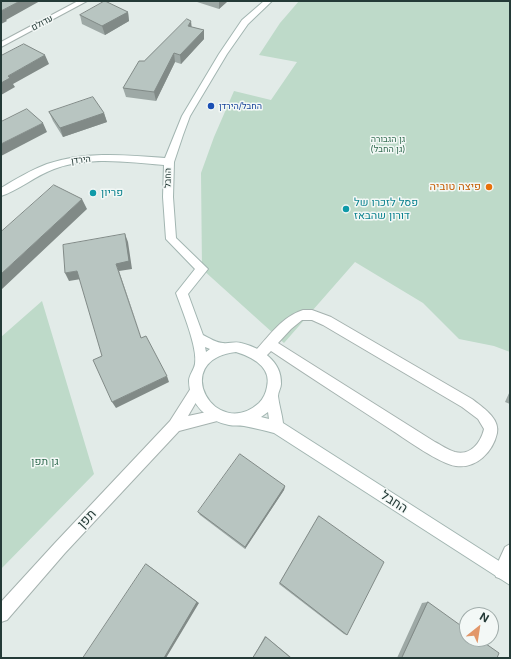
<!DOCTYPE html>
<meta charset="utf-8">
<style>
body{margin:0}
#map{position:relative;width:511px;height:659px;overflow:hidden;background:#e2ebe8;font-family:Inter,sans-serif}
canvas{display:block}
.frame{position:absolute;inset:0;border:2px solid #243a37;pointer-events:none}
.north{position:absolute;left:459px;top:607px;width:40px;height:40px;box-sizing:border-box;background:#f3f8f6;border:1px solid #a0acaa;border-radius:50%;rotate:30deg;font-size:11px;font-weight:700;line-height:16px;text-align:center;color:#243a37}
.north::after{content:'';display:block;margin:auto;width:14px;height:18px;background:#e29669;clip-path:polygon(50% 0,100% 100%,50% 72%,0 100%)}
</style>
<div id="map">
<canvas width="511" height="659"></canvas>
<div class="frame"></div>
<div class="north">N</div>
</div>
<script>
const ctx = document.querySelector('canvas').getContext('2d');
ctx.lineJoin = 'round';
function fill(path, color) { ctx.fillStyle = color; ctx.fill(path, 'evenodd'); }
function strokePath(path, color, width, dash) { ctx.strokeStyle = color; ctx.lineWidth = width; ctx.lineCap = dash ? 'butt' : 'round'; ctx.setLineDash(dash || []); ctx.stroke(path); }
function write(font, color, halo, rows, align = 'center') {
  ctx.font = font + ' Inter,Heebo,sans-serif'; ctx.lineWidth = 3; ctx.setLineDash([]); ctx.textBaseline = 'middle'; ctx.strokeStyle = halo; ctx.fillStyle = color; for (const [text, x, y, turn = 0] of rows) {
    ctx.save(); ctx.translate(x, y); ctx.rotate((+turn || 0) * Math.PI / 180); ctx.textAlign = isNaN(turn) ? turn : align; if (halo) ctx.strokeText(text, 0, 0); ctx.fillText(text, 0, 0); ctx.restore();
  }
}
const green = new Path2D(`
 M299,1H510V352L494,346L459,339L423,303L355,262L284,343L202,269L201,173L214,137L234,91L271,100L297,62L259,55L280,23Z
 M42,301L94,474L1,569V337Z`);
const lane = new Path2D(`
 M303,310H312L331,317L472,399C482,407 500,418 497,433C493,452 476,469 456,466C440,464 407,440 393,431C352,404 311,378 271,351L264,358L260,359L256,358L254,354L256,350C270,335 282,317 303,310ZM302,320H312L323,325L462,407L478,419L484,429C481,442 471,456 455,452C448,450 441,445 435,442L278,343L291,329Z
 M510,544V571L508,577L502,579L496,577L494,571L505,547Z`);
const street = new Path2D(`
 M78,1H87L1,47V42Z
 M196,386L201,388L202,392L188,416L216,410L221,412L223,416L221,420L179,431L65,553L7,620L1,622V602L55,543L170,421L191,388Z`);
const secondary = new Path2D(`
 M264,1H272L248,24L227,54L190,116L183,135L174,162L173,197L176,238L208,269L188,294L203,335C209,338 217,343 223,343C229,344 235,341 241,343C261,348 282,361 281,384C281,388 278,392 278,396C279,405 282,414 283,423L510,568V585L274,433C264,430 254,428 244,426C239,425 234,426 229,425C208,421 189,404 189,381C189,375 194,370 195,364C198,348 182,310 176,293L195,269L166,239L163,197L164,165C128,162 88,156 54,169C35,176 19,190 1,196V188C16,179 31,170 47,164C85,151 126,155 165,158L182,116L219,54L242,20ZM205,347L210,349L206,352ZM236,352C252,357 272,367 267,387C266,393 263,399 259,403C216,442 168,360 236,352ZM268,412L269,419L261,417Z`);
const wall = new Path2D(`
 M194,1H228L219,9Z
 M128,12L129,21L105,35L82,24L80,15Z
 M191,27L204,30V39L181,64L175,62L156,101L126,97L123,88L144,61Z
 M49,112L104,113L107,122L63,137L53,121Z
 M510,391V404L505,402Z
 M285,486L284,490L245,549L200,515L198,512Z
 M319,516L347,635L344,634L279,584Z
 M428,602L497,658H397L422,603Z
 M265,636L292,658H253Z`);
const shadedWall = new Path2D(`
 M20,1H40L6,20L7,21L1,24V11Z
 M219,1H228L219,9Z
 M128,12L129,21L105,35L102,26Z
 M191,21L192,30L188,26Z
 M204,30V39L181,64L180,55Z
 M174,53L175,62L156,101L154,92Z
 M45,55L49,64L13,84L15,87L1,95V83L8,76Z
 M104,113L107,122L63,137L60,128Z
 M43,123L47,132L1,156V144Z
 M82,199L87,209L1,290V274Z
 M125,234L128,242L132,269L119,271L144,345L116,264Z
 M77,271L81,279L69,281L65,273Z
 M167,376L169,382L116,408L112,402Z
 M285,486L284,490L245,549V547Z
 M146,564L149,566L199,603L166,658H164Z`);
const building = new Path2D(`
 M1,1H20L1,11L3,12L1,13Z
 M105,1L128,12L102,26L80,15Z
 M187,19L191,21L188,26L204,30L180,55L174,53L154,92L123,88L139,61H144Z
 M24,44L45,55L8,76L10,78L1,83V56Z
 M93,97L104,113L60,128L49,112Z
 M27,109L43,123L1,144V122Z
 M54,185L82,199L1,274V232Z
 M125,234L129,261L116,264L141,338L146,336L167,376L112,402L93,360L102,356L77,271L65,273L63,245Z
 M240,454L285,486L245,547L198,512Z
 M319,516L384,562L347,635L280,583Z
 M146,564L197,602L164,658H83Z
 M428,602L467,630V639H479L499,653L497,658H402Z
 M266,637L291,658H253Z`);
const markers = [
 [211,106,4,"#1a4fb4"],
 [489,187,4,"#e8710a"],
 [93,193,4,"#0f9aa8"],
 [346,209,4,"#0f9aa8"]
];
const farStreetnames = [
 ["עדולם",42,23,-28],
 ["הירדן",81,160,-7],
 ["החבל",168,178,-89]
];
const farTransitnames = [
 ["החבל/הירדן",219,106]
];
const farParknames = [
 ["גן הגבורה",388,139],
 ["(גן החבל)",388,149]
];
const foodNames = [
 ["פיצה טוביה",481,187]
];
const cultureNames = [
 ["פריון",101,193],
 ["פסל לזכרו של",354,203],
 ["דורון שהבאז",354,216]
];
const parkNames = [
 ["גן תפן",45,462]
];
const nearStreetnames = [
 ["החבל",394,502,33],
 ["תפן",87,519,-47]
];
fill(green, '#bedac9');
strokePath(lane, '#a5b2af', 2);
strokePath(street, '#a5b2af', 2);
strokePath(secondary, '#a2b5b1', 2);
fill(lane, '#fff');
fill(street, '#fff');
fill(secondary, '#fff');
fill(wall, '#9ea9a6');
fill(shadedWall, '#818a87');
fill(building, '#b8c5c1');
strokePath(building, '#818a87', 1);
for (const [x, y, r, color] of markers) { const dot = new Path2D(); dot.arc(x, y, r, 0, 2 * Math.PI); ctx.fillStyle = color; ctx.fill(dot); strokePath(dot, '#f3f8f6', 1.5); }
write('9px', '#243a37', '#f3f8f6', farStreetnames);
write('9px', '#164399', '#f3f8f6', farTransitnames, 'left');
write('9px', '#336c51', '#f3f8f6', farParknames);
write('11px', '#c56008', '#f3f8f6', foodNames, 'right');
write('11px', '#0d838f', '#f3f8f6', cultureNames, 'left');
write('11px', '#336c51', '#f3f8f6', parkNames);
write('13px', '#243a37', '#f3f8f6', nearStreetnames);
</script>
